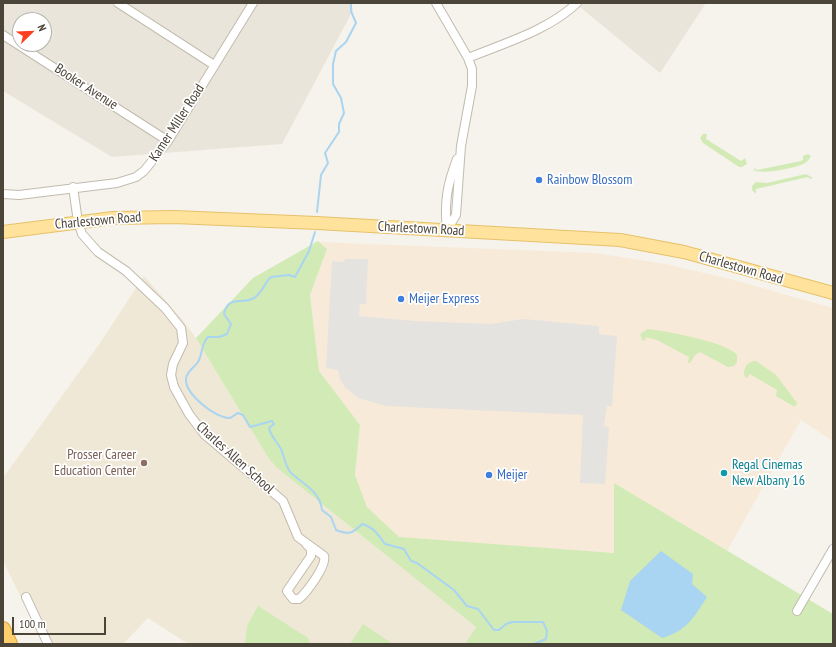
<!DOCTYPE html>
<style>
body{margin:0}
#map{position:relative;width:836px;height:647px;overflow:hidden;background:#f6f3ec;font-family:"PT Sans Narrow",sans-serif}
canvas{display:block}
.frame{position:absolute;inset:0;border:4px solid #4b4439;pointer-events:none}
.north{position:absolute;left:12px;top:12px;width:40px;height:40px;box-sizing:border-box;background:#fff;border:1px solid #b7b4b0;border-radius:50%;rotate:67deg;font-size:11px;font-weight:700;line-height:16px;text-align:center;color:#4b4439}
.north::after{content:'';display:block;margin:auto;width:14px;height:18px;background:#fc3f1d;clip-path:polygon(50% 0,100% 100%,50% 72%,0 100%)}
.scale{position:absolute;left:12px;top:617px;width:94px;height:18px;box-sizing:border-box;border:2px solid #4b4439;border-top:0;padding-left:5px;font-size:12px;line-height:14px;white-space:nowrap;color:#4b4439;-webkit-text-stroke:3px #fff;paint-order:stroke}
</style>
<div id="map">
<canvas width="836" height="647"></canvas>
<div class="frame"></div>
<div class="north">N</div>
<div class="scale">100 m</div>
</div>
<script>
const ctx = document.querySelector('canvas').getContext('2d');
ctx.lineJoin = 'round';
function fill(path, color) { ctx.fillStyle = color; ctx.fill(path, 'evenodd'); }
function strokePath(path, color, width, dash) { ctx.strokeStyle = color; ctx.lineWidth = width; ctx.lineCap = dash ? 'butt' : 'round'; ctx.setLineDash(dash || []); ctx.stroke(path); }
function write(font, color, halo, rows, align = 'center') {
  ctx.font = font + ' "PT Sans Narrow",sans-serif'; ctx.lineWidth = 3.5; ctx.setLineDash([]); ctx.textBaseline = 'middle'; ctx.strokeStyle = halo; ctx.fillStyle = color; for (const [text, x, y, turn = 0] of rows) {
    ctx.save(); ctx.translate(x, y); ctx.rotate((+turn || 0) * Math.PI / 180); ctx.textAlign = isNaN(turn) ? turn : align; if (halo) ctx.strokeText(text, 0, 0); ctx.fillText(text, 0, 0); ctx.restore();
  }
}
const residential = new Path2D(`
 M3,3H351L353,10L282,144L112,157L3,91ZM20,20H44V44H20Z
 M575,3H706L660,73Z`);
const commercial = new Path2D(`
 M318,242L595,253L665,264L730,279L833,308V441L801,420L727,551L615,484L614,553L399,538L367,507L355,475L360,425L319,371L310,295L327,249Z`);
const education = new Path2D(`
 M144,276L181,318L196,338L269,459L277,468L476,627L465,644H188L148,618L123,644H44L3,561V478L100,343Z`);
const green = new Path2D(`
 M703,134H707L706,139L741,161L745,158L747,164L742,167H739L703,143L700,138Z
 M808,154L811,156C809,159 808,161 805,163C797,168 760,175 754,170V168L757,170L801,161L803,160V156Z
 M806,174L813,178L810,179L808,177L756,189V194L752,190V186L756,182L767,183Z
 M318,241L327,249L310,295L319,371L360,425L355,475L367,507L399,537L614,553V483L833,614V644H465L476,627L277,468L269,459L196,338L253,278Z
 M648,329C665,331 727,342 737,355V362L734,366L728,367L700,352L695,355L690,363H688L689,357L657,340L646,337L644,341H643L640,334Z
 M756,361L776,375L797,403L796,406H793L776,396L777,390L750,374L747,378L745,377C742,369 747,361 756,361Z
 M258,606L308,638L310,644H245L247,626Z
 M363,624L393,644H350Z`);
const parking = new Path2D(`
 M345,259H368L366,304H360L359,316L415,321L491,324L523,319L599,326V334L617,336L612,406H607L604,426L609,427L605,484L580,483L583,415L386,406L358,398L345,387L340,379L338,370L326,368L332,261L344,262Z`);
const water = new Path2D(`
 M661,551L693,574L692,584L707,597C694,617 687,631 662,638L621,610L630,581Z`);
const stream = new Path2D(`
 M317,212L321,175L328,163L325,153L339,132V124L344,113L341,98L333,84V64L336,51L346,42L356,23L351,11V3
 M315,232L309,251L295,277L289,275L271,277C264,283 261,296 252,299C239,304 228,296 224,314L231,324L227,334L219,337H208C201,344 203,353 198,362C194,368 186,372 186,379C185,394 216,419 230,418C232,417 236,414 238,413L243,415L250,427L272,421L274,424L269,428C270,435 277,442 281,449C284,456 286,469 292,474C305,485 320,492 322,510L331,517L336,530C349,535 352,534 362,524C374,527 378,535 385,544L404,549L411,561L417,563L454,590L467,606L478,609L494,630H499L506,624L512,622H543L547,631L546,639L534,644`);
const street = new Path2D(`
 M118,3L214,65
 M436,3L468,58
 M3,35L168,141
 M73,187L78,222L82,234L98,252L126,271L165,308L181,328L183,343L173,364L171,375L174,387L189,414L205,435L283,501L298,537L324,556C327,566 306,593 299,599H293L287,591L311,556V549L307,545
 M3,194L19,195L117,183L136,177L144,171L168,141L253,3
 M447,230L456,215L461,146L472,86V69L468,58C505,43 549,30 577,3
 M447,230C444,203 447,185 457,159
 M26,597L48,644
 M797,611L833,549`);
const primary = new Path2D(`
 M3,232L113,218L174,217L317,223L620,240L684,252L833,293`);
const highway = new Path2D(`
 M3,629L10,644`);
const markers = [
 [539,180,4,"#3f7fe0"],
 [401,299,4,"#3f7fe0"],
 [144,463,4,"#8d6e63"],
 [724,473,4,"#0f9aa8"],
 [489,475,4,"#3f7fe0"]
];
const streetNames = [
 ["Booker Avenue",86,87,33],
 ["Kamer Miller Road",177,123,-57],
 ["Charlestown Road",98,221,-5],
 ["Charlestown Road",421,229,3],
 ["Charlestown Road",741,268,16],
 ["Charles Allen School",235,458,42]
];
const shopNames = [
 ["Rainbow Blossom",547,180],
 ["Meijer Express",409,299],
 ["Meijer",497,475]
];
const educationNames = [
 ["Prosser Career",136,455],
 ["Education Center",136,471]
];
const cultureNames = [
 ["Regal Cinemas",732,465],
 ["New Albany 16",732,481]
];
fill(residential, '#eae5da');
fill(commercial, '#f7ead8');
fill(education, '#efe8d6');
fill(green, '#d2eab5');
fill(parking, '#e5e3e0');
fill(water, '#a9d4f2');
strokePath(stream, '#a9d4f2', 2);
strokePath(street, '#c2bbae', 10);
strokePath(primary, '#e6c16a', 14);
strokePath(highway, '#e0a43c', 16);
strokePath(street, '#fff', 8);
strokePath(primary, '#ffe39c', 12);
strokePath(highway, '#ffcf6e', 14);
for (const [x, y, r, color] of markers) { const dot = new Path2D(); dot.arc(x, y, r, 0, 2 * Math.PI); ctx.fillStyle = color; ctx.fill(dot); strokePath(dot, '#fff', 1.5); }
write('14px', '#4b4439', '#fff', streetNames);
write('14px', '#366cbe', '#fff', shopNames, 'left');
write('14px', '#785e54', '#fff', educationNames, 'right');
write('14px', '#0d838f', '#fff', cultureNames, 'left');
</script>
